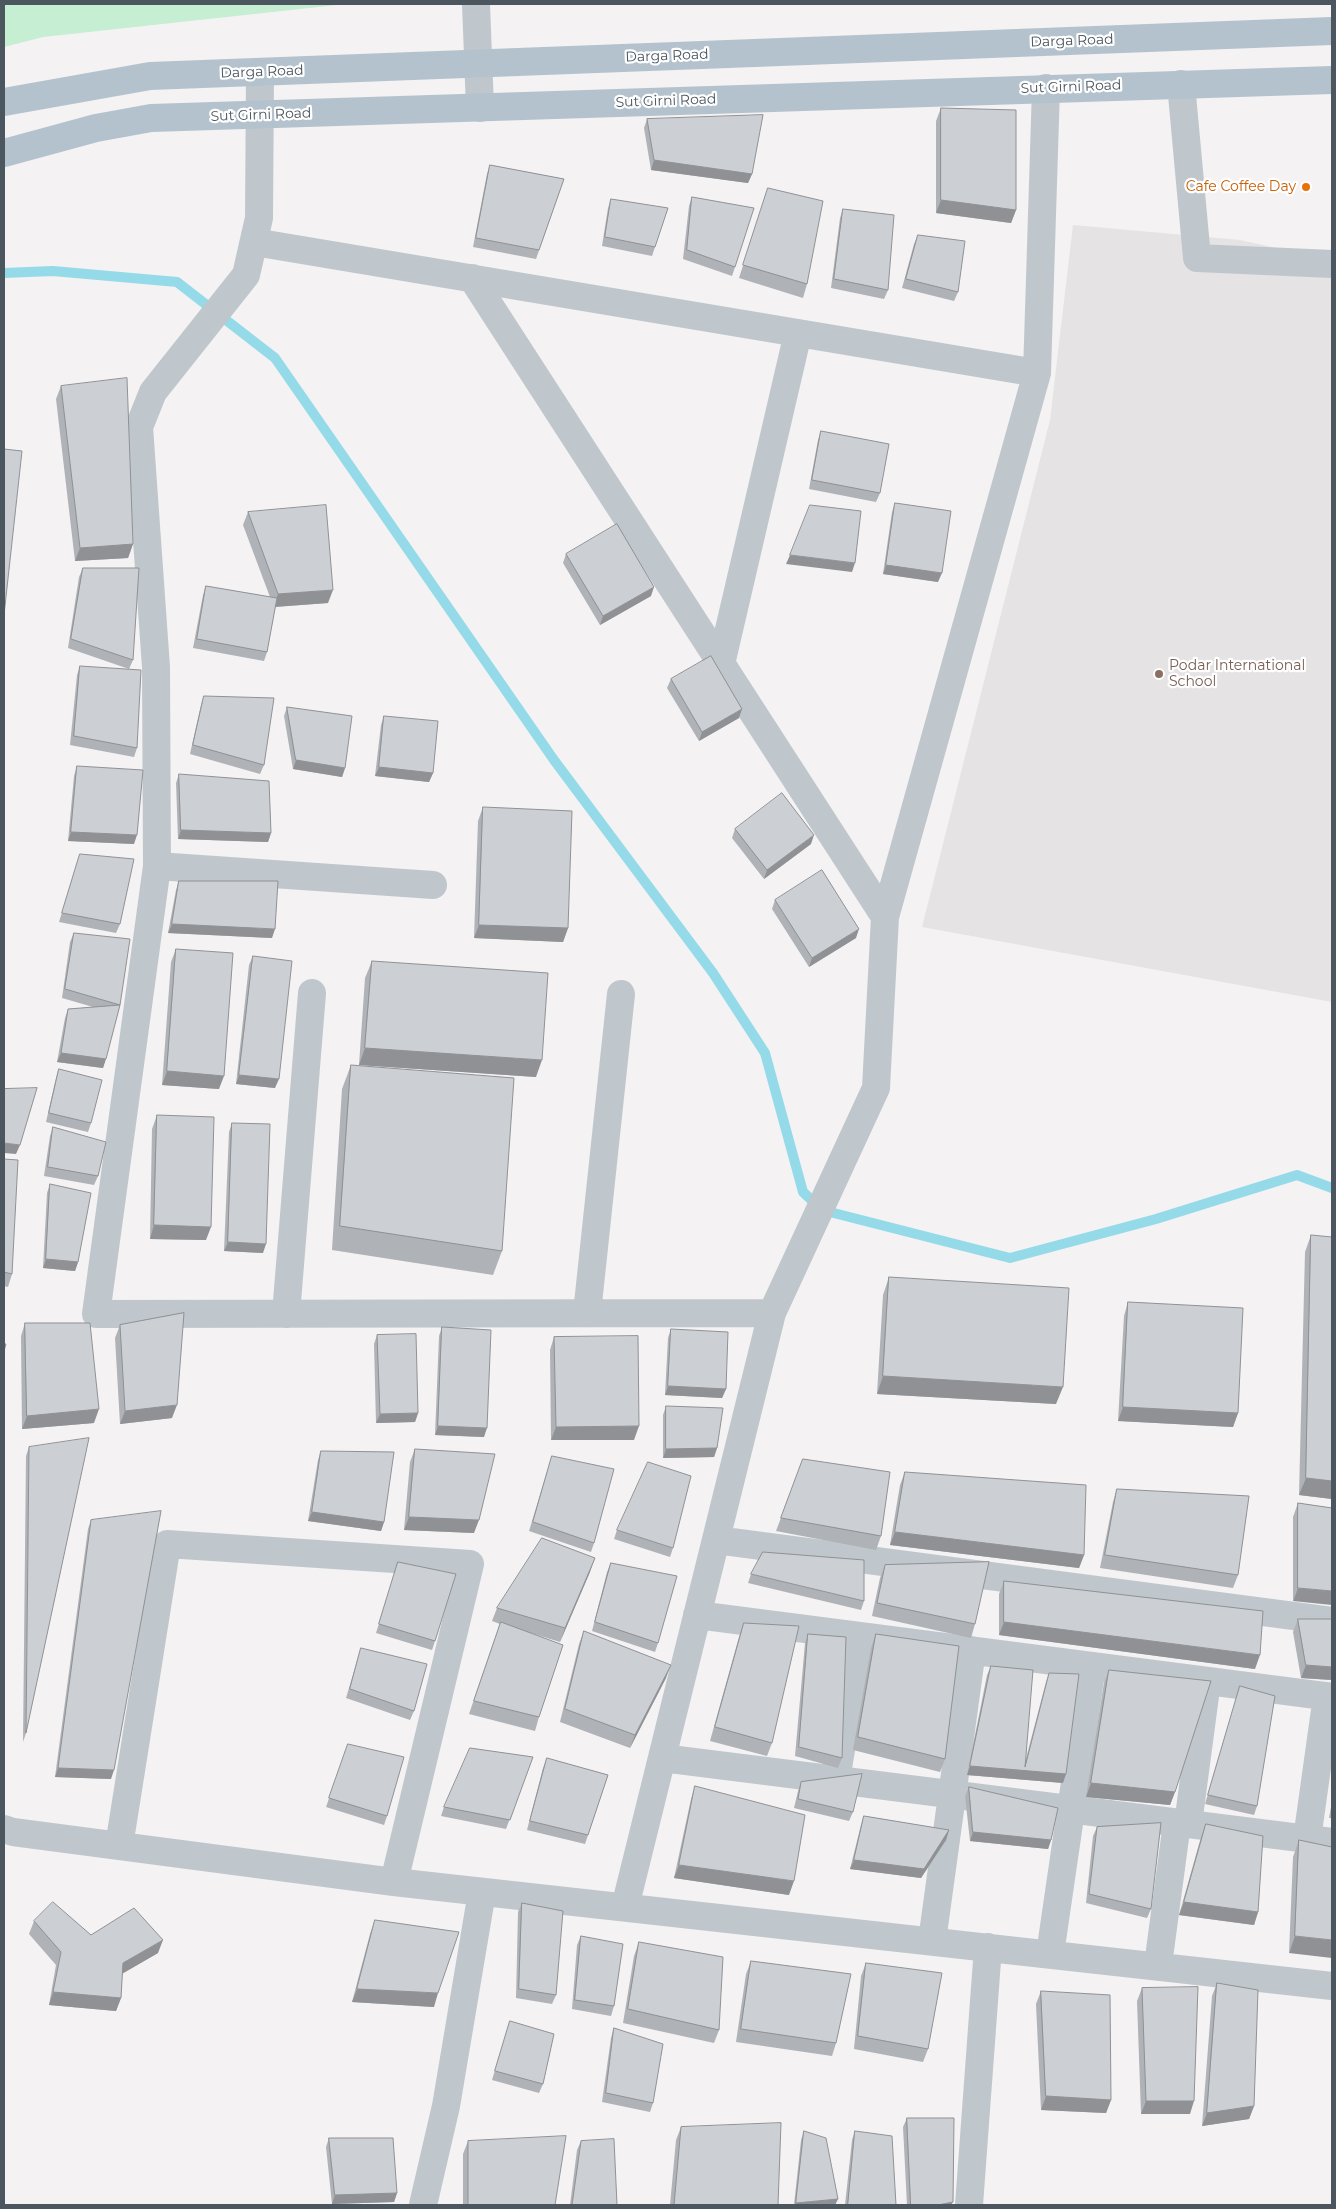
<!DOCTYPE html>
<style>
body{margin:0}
#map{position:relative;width:1336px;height:2209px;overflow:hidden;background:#f4f2f2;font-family:Montserrat,sans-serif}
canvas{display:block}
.frame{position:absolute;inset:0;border:5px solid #4b565f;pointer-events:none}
</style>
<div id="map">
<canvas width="1336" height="2209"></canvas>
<div class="frame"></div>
</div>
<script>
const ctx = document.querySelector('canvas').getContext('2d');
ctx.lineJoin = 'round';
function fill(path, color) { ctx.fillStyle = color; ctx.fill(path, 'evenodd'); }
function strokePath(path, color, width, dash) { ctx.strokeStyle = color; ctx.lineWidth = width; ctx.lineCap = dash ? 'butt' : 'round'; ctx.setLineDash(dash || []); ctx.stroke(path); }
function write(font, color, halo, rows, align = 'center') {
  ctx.font = font + ' Montserrat,sans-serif'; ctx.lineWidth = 4.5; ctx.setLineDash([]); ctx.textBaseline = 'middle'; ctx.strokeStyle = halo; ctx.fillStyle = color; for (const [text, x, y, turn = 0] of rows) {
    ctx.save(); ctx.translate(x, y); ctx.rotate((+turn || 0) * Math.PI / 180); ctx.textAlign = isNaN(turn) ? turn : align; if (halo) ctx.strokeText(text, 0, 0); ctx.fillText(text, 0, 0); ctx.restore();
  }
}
const education = new Path2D(`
 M1073,225L1240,240L1332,260V1002L922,927L1050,420Z`);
const green = new Path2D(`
 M4,4H346L43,37L4,47Z`);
const stream = new Path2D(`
 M4,273L53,271L177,282L275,358L554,760L713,973L765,1053L803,1192L822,1210L1010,1258L1156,1219L1297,1175L1332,1188`);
const minor = new Path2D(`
 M476,4L480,108
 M260,72L259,218L246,275L153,392L139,427L156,667L157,866L96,1314L772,1313
 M1181,84L1197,258L1332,264
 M254,242L1037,373
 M472,278L885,917
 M721,664L798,333
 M157,866L433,885
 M587,1313L621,994
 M286,1314L312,993
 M716,1540L1332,1621
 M697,1615L1332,1697
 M662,1758L1332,1842
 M836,1780L860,1636
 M1188,1824L1207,1681
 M4,1829L13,1832L394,1882L1332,1986
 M1307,1839L1327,1696
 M119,1846L167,1544L470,1564L394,1882
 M625,1907L772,1313L876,1088L885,917L1037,373L1046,88
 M932,1941L972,1650
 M1050,1954L1092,1666
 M1158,1965L1177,1823
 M423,2205L446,2106L482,1892
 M969,2205L988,1947`);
const major = new Path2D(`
 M4,102L150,76L1332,31
 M4,153L96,128L151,118L1332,80`);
const wall = new Path2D(`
 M941,108L1016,210L1011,223L936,213V121Z
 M647,119L752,174L748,183L651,170L644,128Z
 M490,165L564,179L536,259L473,247L487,174Z
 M768,188L807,284L803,298L739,278Z
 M692,197L735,267L732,276L683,259L689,206Z
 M611,199L655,247L652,256L602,246L608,208Z
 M843,209L888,290L884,299L831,288L840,218Z
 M918,235L958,292L954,301L902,288L914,244Z
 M61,386L133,544L128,558L75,561L56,399Z
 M821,431L880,493L876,502L809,489L818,440Z
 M895,503L938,582L883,574L892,512Z
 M248,512L328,603L275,607L267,652L264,661L193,648L203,595L206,586L270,597L243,525Z
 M566,554L651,596L600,625L563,563Z
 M83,568L133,660L129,669L68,648L79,577Z
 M80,666L137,748L134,757L70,745L77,675Z
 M671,679L739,718L699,741L667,688Z
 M204,696L264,765L260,774L190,754L201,705Z
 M287,707L345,768L342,777L293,769L284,716Z
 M384,716L433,773L429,782L375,776L381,725Z
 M77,766L134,844L68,841L74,776Z
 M179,774L271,833L268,842L178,839L176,783Z
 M483,807L568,928L563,942L474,938L478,821Z
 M735,829L811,844L764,879L732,838Z
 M80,854L120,924L116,933L59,922Z
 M179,881L272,938L168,933L176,890Z
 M775,900L856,938L809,967L772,909Z
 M74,933L120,1005L103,1068L57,1062L65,1018L68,1009L93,1007L62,998L70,942Z
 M176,949L219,1089L162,1085L171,962Z
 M253,956L275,1088L236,1084L249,965Z
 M372,961L536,1077L359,1065L365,978Z
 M351,1065L502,1251L493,1275L332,1250L342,1089Z
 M59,1069L91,1123L88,1132L46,1122L56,1078Z
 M157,1115L206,1240L150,1239L152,1129Z
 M232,1123L263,1253L224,1251L229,1132Z
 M53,1127L98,1176L94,1185L44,1176L50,1136Z
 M4,1159L12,1274L8,1287L4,1286Z
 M50,1184L78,1262L75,1271L43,1268L47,1193Z
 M1311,1235L1332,1499L1299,1495L1305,1252Z
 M889,1277L1056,1404L877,1394L883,1295Z
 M1128,1302L1238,1413L1233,1427L1118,1421L1124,1316Z
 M25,1323L94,1423L22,1429L21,1336Z
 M120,1325L172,1418L120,1424L115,1338Z
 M442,1327L484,1437L435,1435L439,1336Z
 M671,1329L726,1389L722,1398L665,1395L668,1338Z
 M377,1335L418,1413L415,1422L376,1423L374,1344Z
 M554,1337L634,1440H551L550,1350Z
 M666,1406L717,1448L714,1457L663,1458V1415Z
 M29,1447L26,1733L23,1742L26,1456Z
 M415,1449L474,1533L404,1530L410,1462Z
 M321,1451L384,1522L381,1531L308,1521L318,1460Z
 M552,1456L594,1543L591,1552L529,1531Z
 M803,1459L881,1536L876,1550L776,1531Z
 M905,1472L1084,1555L1079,1568L890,1545L900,1485Z
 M1117,1489L1238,1575L1233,1588L1100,1568L1113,1502Z
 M1298,1503L1332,1508L1293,1601V1517Z
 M91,1520L111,1779L55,1777L88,1529Z
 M617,1530L673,1548L670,1557L614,1539Z
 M398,1562L435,1641L432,1650L376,1633Z
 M611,1563L658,1643L655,1652L592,1631L607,1572Z
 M885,1565L975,1624L971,1638L872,1616L880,1578Z
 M590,1572L560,1642L531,1633L539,1717L535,1731L469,1714L500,1624L492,1621L497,1608Z
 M751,1574L864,1601L861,1610L748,1583Z
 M1004,1581L1255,1669L999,1635V1594Z
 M1298,1619H1332V1680L1301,1678L1293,1632Z
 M744,1623L772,1743L767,1756L710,1741L739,1637Z
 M584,1631L666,1678L630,1748L560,1722L579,1644Z
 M808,1634L842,1758L838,1768L795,1756L805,1643Z
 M876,1634L945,1759L940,1772L853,1750L871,1648Z
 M361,1648L414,1711L410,1720L346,1698Z
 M991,1666L1025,1762L1046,1682L1049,1673L1063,1783L967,1775L987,1675Z
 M1109,1670L1175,1792L1170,1805L1086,1797L1104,1683Z
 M1240,1686L1257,1806L1254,1815L1205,1804Z
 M348,1744L387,1816L384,1825L326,1807Z
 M533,1757L506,1829L441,1816L444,1807Z
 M547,1758L608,1775L585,1844L527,1830L543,1768Z
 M801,1782L853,1812L849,1821L794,1808L798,1791Z
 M695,1786L789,1895L674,1878L691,1799Z
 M969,1787L1051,1840L1048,1849L970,1841L965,1796Z
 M1332,1802V1818H1329Z
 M864,1816L949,1830L946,1840L921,1878L850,1869L861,1825Z
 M1206,1824L1258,1912L1254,1925L1179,1915L1201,1837Z
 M1097,1827L1151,1909L1147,1918L1086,1903L1093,1836Z
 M1299,1840L1332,1847L1289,1953L1293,1857Z
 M522,1903L556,1995L552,2004L516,1998L518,1912Z
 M375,1920L434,2007L352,2002L370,1934Z
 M34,1921L91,1935L158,1953L122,1974L121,1998L116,2011L49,2005L56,1965L29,1934Z
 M581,1936L614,2006L611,2016L572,2009L577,1945Z
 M639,1942L719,2030L714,2043L623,2023L634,1956Z
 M751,1961L836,2043L832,2056L736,2042L746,1974Z
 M866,1963L928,2049L923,2062L854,2049L861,1976Z
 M1217,1983L1254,2106L1249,2119L1202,2126L1212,1996Z
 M1142,1988L1190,2114H1141L1137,2001Z
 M1041,1991L1111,2100L1106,2113L1041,2110L1036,2004Z
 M510,2021L543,2084L539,2093L492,2080Z
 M614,2028L653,2103L650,2112L602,2102L611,2038Z
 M907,2118L951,2205H907L903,2127Z
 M681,2127L778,2205H670L676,2140Z
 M804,2131L838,2199L835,2205H794L801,2140Z
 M855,2131L896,2205H845L852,2140Z
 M329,2138L397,2193L394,2202L332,2204L326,2147Z
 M468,2141L555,2205H463V2154Z
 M581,2141L617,2205H570L577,2150Z`);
const shadedWall = new Path2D(`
 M654,160L752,174L748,183L651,170Z
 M941,200L1016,210L1011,223L936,213Z
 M133,544L128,558L75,561L80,548Z
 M790,555L855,563L852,572L786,564Z
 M886,565L942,573L938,582L883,574Z
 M654,587L651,596L600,625L603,616Z
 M333,590L328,603L273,607L278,594Z
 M742,709L739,718L699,741L702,732Z
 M296,760L345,768L342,777L293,769Z
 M379,767L433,773L429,782L375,776Z
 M181,830L271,833L268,842L178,839Z
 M71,832L137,835L134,844L68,841Z
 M814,835L811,844L764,879L767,870Z
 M172,924L275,929L272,938L168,933Z
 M479,925L568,928L563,942L474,938Z
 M859,929L856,938L809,967L812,958Z
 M365,1048L542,1060L536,1077L359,1065Z
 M61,1053L106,1059L103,1068L57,1062Z
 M167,1071L224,1076L219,1089L162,1085Z
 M239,1075L279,1079L275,1088L236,1084Z
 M4,1143L20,1145L16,1154L4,1153Z
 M154,1225L211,1227L206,1240L150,1239Z
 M228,1242L266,1244L263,1253L224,1251Z
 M46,1259L78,1262L75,1271L43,1268Z
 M883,1376L1063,1387L1056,1404L877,1394Z
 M668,1386L726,1389L722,1398L665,1395Z
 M177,1405L172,1418L120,1424L125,1411Z
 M1123,1407L1238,1413L1233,1427L1118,1421Z
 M99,1409L94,1423L22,1429L27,1416Z
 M418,1413L415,1422L376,1423L380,1414Z
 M438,1426L487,1428L484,1437L435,1435Z
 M639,1426L634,1440H551L556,1427Z
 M717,1448L714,1457L663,1458L666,1449Z
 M1306,1478L1332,1481V1499L1299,1495Z
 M312,1512L384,1522L381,1531L308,1521Z
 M409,1517L479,1520L474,1533L404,1530Z
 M895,1532L1084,1555L1079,1568L890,1545Z
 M595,1558L590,1572L560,1642L565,1628Z
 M1298,1588L1332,1591V1605L1293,1601Z
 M1004,1622L1260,1655L1255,1669L999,1635Z
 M671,1665L666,1678L630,1748L635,1735Z
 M1306,1665L1332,1667V1680L1301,1678Z
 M970,1766L1066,1774L1063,1783L967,1775Z
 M58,1768L114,1770L111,1779L55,1777Z
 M1091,1783L1175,1792L1170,1805L1086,1797Z
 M949,1830L946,1840L921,1878L850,1869L854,1860Z
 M973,1832L1051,1840L1048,1849L970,1841Z
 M679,1865L794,1881L789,1895L674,1878Z
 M1184,1902L1258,1912L1254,1925L1179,1915Z
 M1295,1936L1332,1940V1958L1289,1953Z
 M163,1940L158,1953L118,1976L123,1963Z
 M357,1989L438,1993L434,2007L352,2002Z
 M53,1992L121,1998L116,2011L49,2005Z
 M1046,2096L1111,2100L1106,2113L1041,2110Z
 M1146,2101H1194L1190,2114H1141Z
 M1254,2106L1249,2119L1202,2126L1207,2113Z
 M397,2193L394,2202L332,2204L335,2195Z
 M838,2199L835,2205H796V2203Z
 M953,2202L951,2205H938Z`);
const building = new Path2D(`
 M941,108L1016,110V210L941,200Z
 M763,115L752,174L654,160L647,119Z
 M490,165L564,179L539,250L476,238Z
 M768,188L823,201L807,284L743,265Z
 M692,197L754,208L735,267L687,250Z
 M611,199L668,208L655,247L605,237Z
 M843,209L894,215L888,290L834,279Z
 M918,235L965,241L958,292L906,279Z
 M127,378L133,544L80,548L61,386Z
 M821,431L889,444L880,493L812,480Z
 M4,449L22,451L4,615Z
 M895,503L951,511L942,573L886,565Z
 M326,505L333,590L278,594L248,512Z
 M810,505L861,511L855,563L790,555Z
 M617,524L654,587L603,616L566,554Z
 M83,568H139L133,660L71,639Z
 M206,586L277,598L267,652L197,639Z
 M711,656L742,709L702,732L671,679Z
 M80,666L141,670L137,748L74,736Z
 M204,696L274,698L264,765L193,745Z
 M287,707L352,716L345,768L296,760Z
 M384,716L438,721L433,773L379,767Z
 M77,766L143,770L137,835L71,832Z
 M179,774L269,781L271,833L181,830Z
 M782,793L814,835L767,870L735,829Z
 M483,807L572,811L568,928L479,925Z
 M80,854L134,859L120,924L62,913Z
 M822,870L859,929L812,958L775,900Z
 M179,881H278L275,929L172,924Z
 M74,933L130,939L120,1005L106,1059L61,1053L68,1009L120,1005L65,989Z
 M176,949L233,953L224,1076L167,1071Z
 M253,956L292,961L279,1079L239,1075Z
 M372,961L548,973L542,1060L365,1048Z
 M351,1065L514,1078L502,1251L340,1226Z
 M59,1069L102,1080L91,1123L49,1113Z
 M37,1088L20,1145L4,1143V1089Z
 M157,1115L214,1117L211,1227L154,1225Z
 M232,1123L270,1124L266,1244L228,1242Z
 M53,1127L106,1142L98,1176L48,1167Z
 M4,1159L18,1160L12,1274L4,1272Z
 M50,1184L91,1193L78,1262L46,1259Z
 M1311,1235L1332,1237V1481L1306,1478Z
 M889,1277L1069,1288L1063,1387L883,1376Z
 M1128,1302L1243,1308L1238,1413L1123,1407Z
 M184,1313L177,1405L125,1411L120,1325Z
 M25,1323H90L99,1409L27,1416Z
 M442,1327L491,1330L487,1428L438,1426Z
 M671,1329L728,1332L726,1389L668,1386Z
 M416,1334L418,1413L380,1414L377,1335Z
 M638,1336L639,1426L556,1427L554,1337Z
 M4,1344H6L4,1351Z
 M666,1406L723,1408L717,1448L666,1449Z
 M89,1438L26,1733L29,1447Z
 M415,1449L495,1454L479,1520L409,1517Z
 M321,1451L394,1452L384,1522L312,1512Z
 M552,1456L614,1469L594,1543L533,1522Z
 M803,1459L890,1472L881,1536L781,1518Z
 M648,1462L691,1476L673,1548L617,1530Z
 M905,1472L1086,1485L1084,1555L895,1532Z
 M1117,1489L1249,1496L1238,1575L1105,1555Z
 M1298,1503L1332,1508V1591L1298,1588Z
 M161,1511L114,1770L58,1768L91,1520Z
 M542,1538L595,1558L565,1628L497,1608Z
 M763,1552L864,1560V1601L751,1574Z
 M398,1562L456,1574L435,1641L379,1624Z
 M989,1562L975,1624L877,1603L885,1565Z
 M611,1563L677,1576L658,1643L595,1622Z
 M1004,1581L1263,1611L1260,1655L1004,1622Z
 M1298,1619H1332V1667L1306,1665Z
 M501,1622L563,1645L539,1717L474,1701Z
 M744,1623L799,1626L772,1743L715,1727Z
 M584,1631L671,1665L635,1735L565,1709Z
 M808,1634L846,1637L842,1758L799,1747Z
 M876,1634L959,1646L945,1759L858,1737Z
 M361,1648L427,1664L414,1711L350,1689Z
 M991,1666L1033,1670L1025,1767L1049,1673L1079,1674L1066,1774L970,1766Z
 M1109,1670L1211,1681L1175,1792L1091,1783Z
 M1240,1686L1275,1696L1257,1806L1208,1795Z
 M348,1744L404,1757L387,1816L329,1798Z
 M470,1748L533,1757L510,1820L444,1807Z
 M547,1758L608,1775L588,1835L530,1821Z
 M862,1774L853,1812L798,1799L801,1782Z
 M695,1786L805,1815L794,1881L679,1865Z
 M969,1787L1058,1808L1051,1840L973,1832Z
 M864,1816L949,1830L924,1869L854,1860Z
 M1161,1823L1151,1909L1089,1894L1097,1827Z
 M1206,1824L1263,1836L1258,1912L1184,1902Z
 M1299,1840L1332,1847V1940L1295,1936Z
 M53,1902L91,1935L134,1908L163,1940L123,1963L121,1998L53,1992L61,1952L34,1921Z
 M522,1903L563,1911L556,1995L519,1989Z
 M375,1920L459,1932L438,1993L357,1989Z
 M581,1936L623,1944L614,2006L575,2000Z
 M639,1942L723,1957L719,2030L628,2009Z
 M751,1961L851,1974L836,2043L741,2029Z
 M866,1963L942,1973L928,2049L858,2036Z
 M1217,1983L1258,1990L1254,2106L1207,2113Z
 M1198,1987L1194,2101H1146L1142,1988Z
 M1041,1991L1110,1995L1111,2100L1046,2096Z
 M510,2021L554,2034L543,2084L495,2071Z
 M614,2028L663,2044L653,2103L606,2093Z
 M907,2118H954L953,2202L938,2205H911Z
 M781,2123L778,2205H674L681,2127Z
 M804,2131L826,2138L838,2199L796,2203Z
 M855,2131L892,2136L896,2205H848Z
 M566,2136L555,2205H468V2141Z
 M329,2138H393L397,2193L335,2195Z
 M614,2139L617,2205H572L581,2141Z`);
const markers = [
 [1306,187,5,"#e8710a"],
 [1159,674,5,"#8d6e63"]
];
const streetNames = [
 ["Darga Road",1072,41,-2],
 ["Darga Road",667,56,-2],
 ["Darga Road",262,72,-2],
 ["Sut Girni Road",1071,87,-2],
 ["Sut Girni Road",666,101,-2],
 ["Sut Girni Road",261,115,-2]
];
const foodNames = [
 ["Cafe Coffee Day",1296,187]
];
const educationNames = [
 ["Podar International",1169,666],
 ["School",1169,682]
];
fill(education, '#e5e3e4');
fill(green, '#c5eed3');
strokePath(stream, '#95dae8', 10);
strokePath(minor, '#bfc7cd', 28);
strokePath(major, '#b4c2ce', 28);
fill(wall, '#afb2b6');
fill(shadedWall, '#8f9194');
fill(building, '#cccfd4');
strokePath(building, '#8f9194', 1);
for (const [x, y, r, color] of markers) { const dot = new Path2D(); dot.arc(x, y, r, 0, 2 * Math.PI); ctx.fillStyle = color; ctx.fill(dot); strokePath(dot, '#fff', 2); }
write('14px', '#4b565f', '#fff', streetNames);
write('14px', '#c56008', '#fff', foodNames, 'right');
write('14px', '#785e54', '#fff', educationNames, 'left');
</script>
